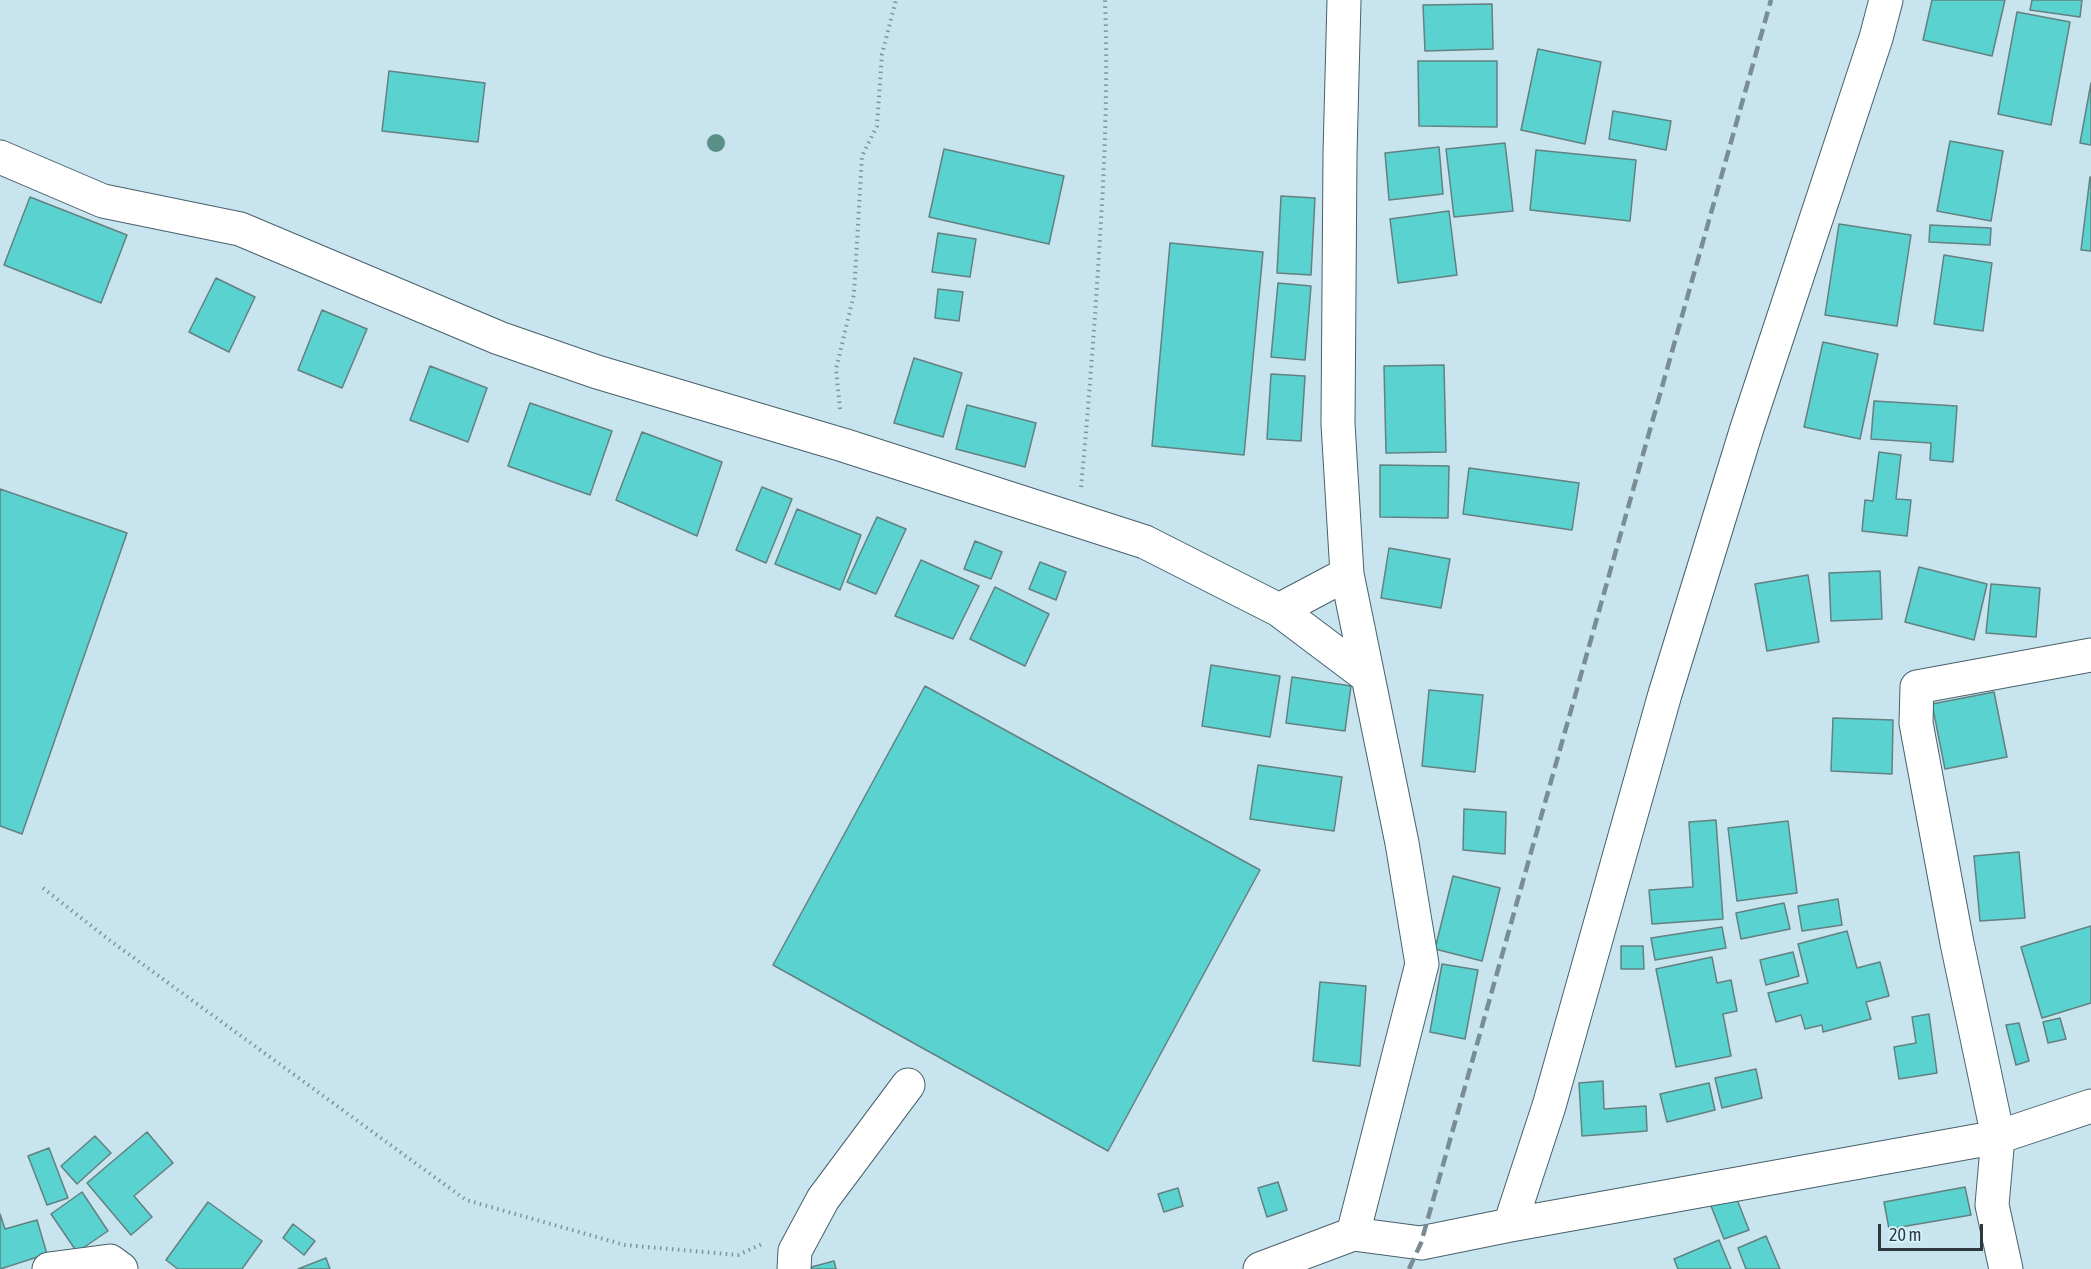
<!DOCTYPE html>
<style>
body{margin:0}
#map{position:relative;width:2091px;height:1269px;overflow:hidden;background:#c7e4ef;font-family:"Asap Condensed",sans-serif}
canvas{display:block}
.scale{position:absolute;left:1878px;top:1224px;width:105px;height:27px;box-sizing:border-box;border:3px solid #2d393d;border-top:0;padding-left:8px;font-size:18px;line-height:21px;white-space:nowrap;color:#2d393d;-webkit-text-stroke:4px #d4f1fd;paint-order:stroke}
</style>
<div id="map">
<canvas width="2091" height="1269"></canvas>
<div class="scale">20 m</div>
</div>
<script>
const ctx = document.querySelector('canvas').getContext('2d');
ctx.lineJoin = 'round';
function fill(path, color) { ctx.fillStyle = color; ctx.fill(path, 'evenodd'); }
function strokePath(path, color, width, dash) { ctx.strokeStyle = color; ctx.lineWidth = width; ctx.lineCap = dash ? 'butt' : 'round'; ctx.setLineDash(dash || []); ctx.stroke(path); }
const building = new Path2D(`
 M1932,0H2005L1992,56L1923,40Z
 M2032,0H2082L2080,17L2030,10Z
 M1492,4L1493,49L1425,51L1423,5Z
 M2017,12L2070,22L2051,125L1998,114Z
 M1538,49L1601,62L1585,144L1521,130Z
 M1418,61H1497V127L1419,126Z
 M389,71L485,83L478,142L382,131Z
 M2091,83V145L2080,143Z
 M1613,111L1671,121L1666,150L1609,139Z
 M1950,141L2003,151L1991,221L1937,211Z
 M1505,143L1513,211L1454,217L1446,149Z
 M1439,147L1443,194L1389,200L1385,153Z
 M944,149L1064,176L1049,244L929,217Z
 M1536,150L1636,160L1630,221L1530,210Z
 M2090,177H2091V251L2081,250Z
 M1281,196L1315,198L1311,275L1277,273Z
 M30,197L127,235L101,303L4,265Z
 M1449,211L1457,275L1398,283L1390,219Z
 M1839,224L1911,235L1897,326L1825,315Z
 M1930,225L1991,228L1990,245L1929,242Z
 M938,233L976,239L970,277L932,272Z
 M1170,243L1263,252L1244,455L1152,446Z
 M1944,255L1992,263L1983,331L1934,324Z
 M216,278L255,297L229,352L189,332Z
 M1278,283L1311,286L1305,360L1271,357Z
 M938,289L963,292L959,321L935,318Z
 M322,310L367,329L342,388L298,370Z
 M1823,342L1878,354L1860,439L1804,427Z
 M914,358L962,373L943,437L894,423Z
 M1444,365L1446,452L1386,453L1384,366Z
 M430,366L487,388L468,442L410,420Z
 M1271,374L1305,376L1301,441L1267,439Z
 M1874,401L1957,406L1953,462L1930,460L1931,443L1871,439Z
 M530,403L612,431L590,495L508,466Z
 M967,405L1036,423L1025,467L956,449Z
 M642,432L722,462L697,536L616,500Z
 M1879,452L1901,455L1896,499L1911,500L1907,536L1862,531L1865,500L1873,501Z
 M1380,465L1449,466L1448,518L1380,517Z
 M1469,468L1579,483L1572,530L1463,514Z
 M762,487L792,499L766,563L736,550Z
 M0,489L127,533L22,834L0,826Z
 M797,509L861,535L840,590L775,564Z
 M877,517L906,529L876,594L847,582Z
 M975,541L1002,552L991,579L964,569Z
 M1389,548L1450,559L1441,608L1381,598Z
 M921,560L979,586L953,639L895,616Z
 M1040,562L1066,572L1056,600L1029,589Z
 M1919,567L1987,584L1974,640L1905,622Z
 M1880,571L1882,619L1831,621L1829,573Z
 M1808,575L1819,642L1767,651L1755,584Z
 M1991,584L2040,588L2036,637L1986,633Z
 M995,587L1049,614L1025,666L970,639Z
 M1211,665L1280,676L1270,737L1202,726Z
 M1292,677L1351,686L1345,731L1286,723Z
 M925,686L1260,870L1108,1151L773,965Z
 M1429,690L1483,695L1475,772L1422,766Z
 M1994,692L2007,757L1945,769L1932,704Z
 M1833,718L1893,720L1892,774L1831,771Z
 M1258,765L1342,777L1334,831L1250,819Z
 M1464,809L1506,812L1505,854L1463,850Z
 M1716,820L1723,919L1652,924L1649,890L1693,887L1689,822Z
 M1788,821L1797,893L1737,901L1728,828Z
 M2019,852L2025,918L1980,921L1974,856Z
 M1453,876L1500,888L1482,961L1435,949Z
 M1838,899L1842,925L1802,931L1798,906Z
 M1784,903L1790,929L1741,939L1736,913Z
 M2091,926V1003L2042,1018L2021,947Z
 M1722,927L1726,948L1655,960L1651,938Z
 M1847,931L1857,968L1880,962L1889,996L1866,1002L1871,1019L1823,1032L1822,1025L1805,1029L1801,1015L1776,1022L1768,993L1808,983L1798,944Z
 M1621,946H1643L1644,969H1621Z
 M1793,952L1799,976L1766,985L1760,960Z
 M1712,957L1717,983L1731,980L1737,1011L1723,1014L1731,1056L1676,1067L1656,969Z
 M1442,964L1478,970L1465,1039L1430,1032Z
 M1320,982L1366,986L1360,1066L1313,1061Z
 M1929,1014L1937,1073L1899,1079L1894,1047L1916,1043L1912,1017Z
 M2060,1018L2066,1039L2048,1043L2043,1022Z
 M2019,1023L2029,1061L2016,1065L2006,1025Z
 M1756,1069L1762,1098L1722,1108L1715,1078Z
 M1603,1081L1604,1109L1646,1106L1647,1131L1582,1136L1579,1083Z
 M1709,1083L1715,1110L1667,1122L1660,1094Z
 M147,1132L173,1163L134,1196L152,1217L131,1235L87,1183Z
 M95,1136L111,1153L77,1184L61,1166Z
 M49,1148L68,1198L47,1205L28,1156Z
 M1278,1182L1287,1210L1267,1217L1258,1188Z
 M1965,1187L1971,1215L1889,1229L1884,1202Z
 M1178,1188L1183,1206L1164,1212L1158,1194Z
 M82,1192L108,1231L77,1252L51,1214Z
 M1736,1197L1749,1230L1724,1239L1711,1206Z
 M208,1202L262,1241L242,1269H178L166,1260Z
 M0,1214L5,1229L37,1220L47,1254L0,1269Z
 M293,1224L315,1241L304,1255L283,1238Z
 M1766,1236L1780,1269H1746L1738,1248Z
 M1719,1240L1731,1269H1678L1674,1259Z
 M326,1258L330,1269H298Z
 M834,1261L836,1269H804Z`);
const path = new Path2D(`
 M840,409L836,369L854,294L862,156L877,126L882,54L896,0
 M1081,487C1089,403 1095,320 1100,237C1105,158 1108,79 1105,0
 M43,888L108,939L466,1200L625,1245L738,1255L762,1244`);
const minor = new Path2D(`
 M1344,0L1340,154L1338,424L1347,574L1402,843L1422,964L1353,1234
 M0,157L103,201L240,229L499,338L597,372L843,445L1145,542L1279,610L1368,677
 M1279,610L1347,574
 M1510,1225L1549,1106L1665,694L1747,428L1876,38L1886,0
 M49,1269L110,1261L121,1269
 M794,1269L795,1251L823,1199L908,1085
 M1260,1269L1353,1234L1421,1243L1510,1225L1998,1137L2091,1106
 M2006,1269L1992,1205L1998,1137L1957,943L1916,723L1917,687L2091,655`);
const rail = new Path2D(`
 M1409,1269L1421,1243L1771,0`);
const trees = [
 [716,143]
];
fill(building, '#5ad2cf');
strokePath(building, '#638180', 1.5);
strokePath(minor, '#48616b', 35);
strokePath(path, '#7f949c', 4, [1.5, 4.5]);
strokePath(minor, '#fff', 33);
strokePath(rail, '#798d95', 4.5, [12, 6]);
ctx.fillStyle = '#5a9087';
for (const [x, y] of trees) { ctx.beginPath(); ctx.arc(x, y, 9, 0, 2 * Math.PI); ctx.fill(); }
</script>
